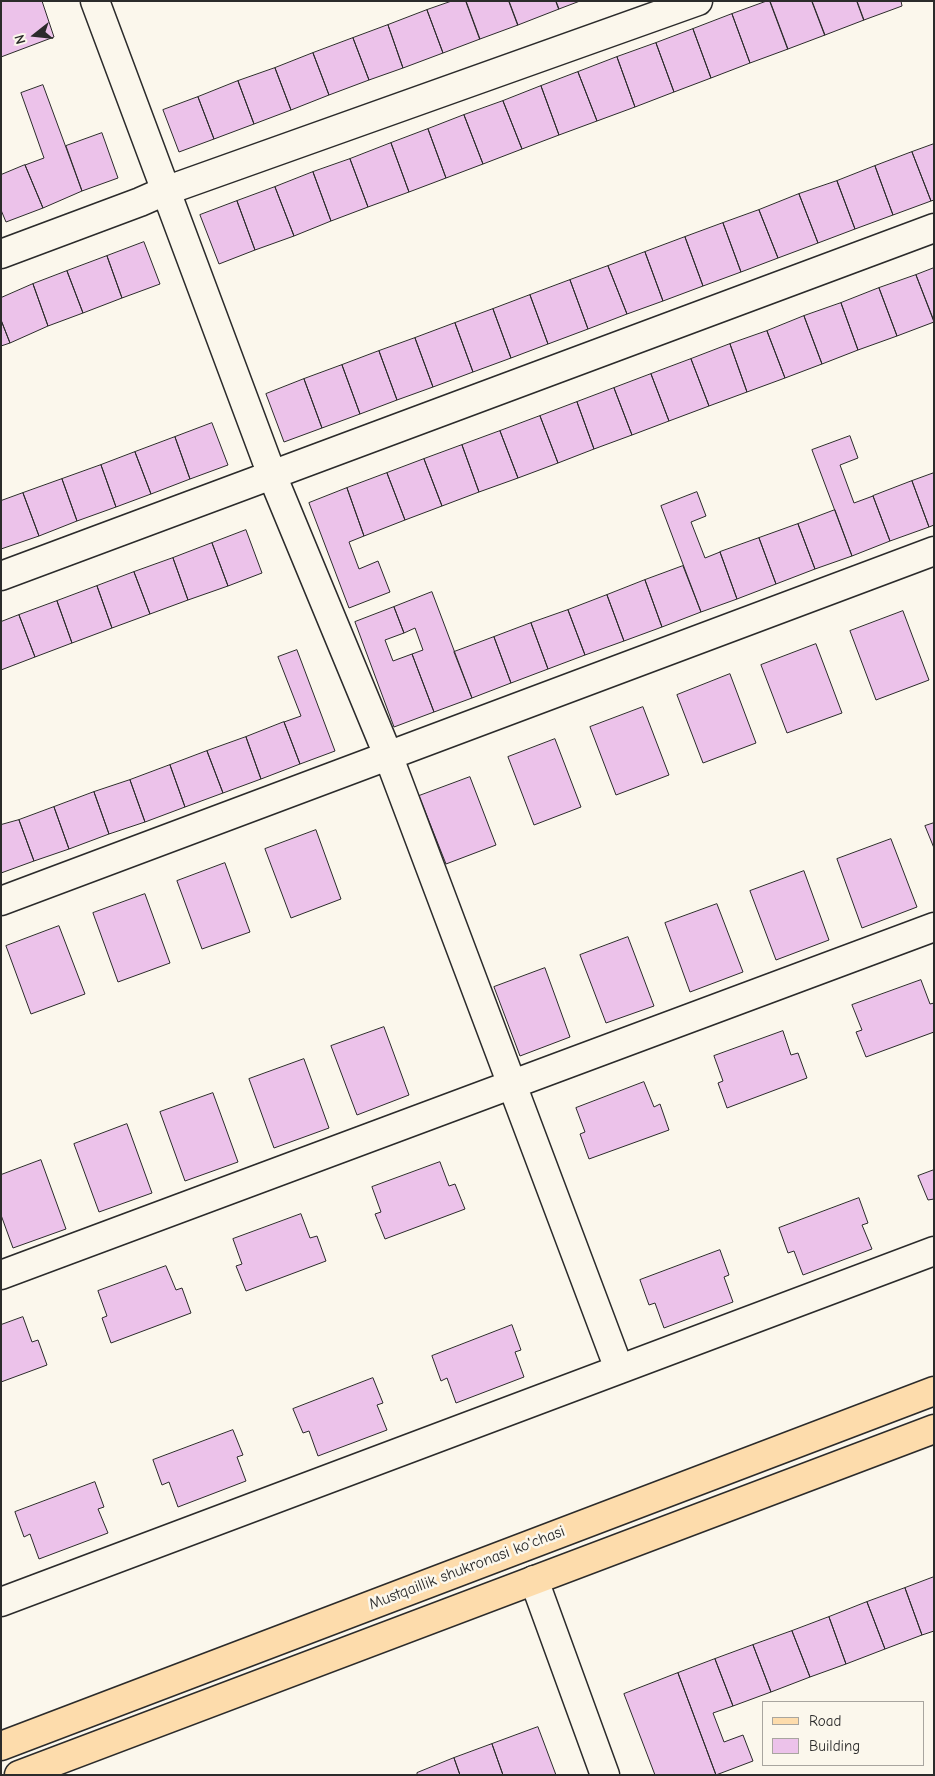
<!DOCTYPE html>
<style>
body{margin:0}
#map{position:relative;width:935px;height:1776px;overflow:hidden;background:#fbf7ec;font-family:"Comic Neue",sans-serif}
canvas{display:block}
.frame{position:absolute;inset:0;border:2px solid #2b2b2b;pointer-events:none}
.legend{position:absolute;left:762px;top:1701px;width:162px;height:65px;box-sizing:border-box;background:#fbf7ec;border:1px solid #a8a59f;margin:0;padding:6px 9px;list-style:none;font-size:15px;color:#2b2b2b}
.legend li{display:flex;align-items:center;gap:10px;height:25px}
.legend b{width:25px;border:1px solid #a8a59f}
.north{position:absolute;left:10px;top:10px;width:50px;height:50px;-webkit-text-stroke:4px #fbf7ec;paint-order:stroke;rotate:254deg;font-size:14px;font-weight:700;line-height:20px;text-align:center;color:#2b2b2b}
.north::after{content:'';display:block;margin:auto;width:18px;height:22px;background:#2b2b2b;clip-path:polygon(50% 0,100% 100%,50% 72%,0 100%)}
</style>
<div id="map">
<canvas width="935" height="1776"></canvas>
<div class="frame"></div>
<ul class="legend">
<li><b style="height:6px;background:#fddcac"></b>Road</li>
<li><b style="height:14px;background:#ecc2ea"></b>Building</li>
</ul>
<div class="north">N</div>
</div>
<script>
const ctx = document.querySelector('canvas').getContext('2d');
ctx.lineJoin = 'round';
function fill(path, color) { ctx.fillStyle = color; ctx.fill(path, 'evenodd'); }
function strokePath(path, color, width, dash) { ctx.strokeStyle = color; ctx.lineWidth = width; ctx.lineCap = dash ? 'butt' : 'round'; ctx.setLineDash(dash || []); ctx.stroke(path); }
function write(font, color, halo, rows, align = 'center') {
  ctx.font = font + ' "Comic Neue",sans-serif'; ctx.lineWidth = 5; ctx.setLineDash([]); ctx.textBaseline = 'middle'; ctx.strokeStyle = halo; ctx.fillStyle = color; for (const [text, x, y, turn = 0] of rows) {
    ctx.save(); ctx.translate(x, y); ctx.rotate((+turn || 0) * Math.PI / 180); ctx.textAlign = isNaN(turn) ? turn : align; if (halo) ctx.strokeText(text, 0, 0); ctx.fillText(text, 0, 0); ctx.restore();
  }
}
const building = new Path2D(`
 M1,1H42L54,37L1,57Z
 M452,1H466L480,39L443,53L427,10Z
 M466,1H509L518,25L480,39Z
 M509,1H556L559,9L518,25Z
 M556,1H580L559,9Z
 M767,1H770L788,49L750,63L732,14Z
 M770,1H812L825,35L788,49Z
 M812,1H857L864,20L825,35Z
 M857,1H901L902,6L864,20Z
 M427,10L443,53L403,68L388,25Z
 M732,14L750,63L711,78L693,29Z
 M388,25L403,68L369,80L353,38Z
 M693,29L711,78L674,92L656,43Z
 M353,38L369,80L329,95L313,53Z
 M656,43L674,92L635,107L617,57Z
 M313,53L329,95L291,110L275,68Z
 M617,57L635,107L597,121L578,72Z
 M275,68L291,110L254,124L238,81Z
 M578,72L597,121L559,135L541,86Z
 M238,81L254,124L214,139L198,97Z
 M43,85L82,191L43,208L25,165L44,158L21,93Z
 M541,86L559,135L522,149L503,101Z
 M198,97L214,139L179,152L163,110Z
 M503,101L522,149L483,164L464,115Z
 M464,115L483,164L446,178L428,129Z
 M428,129L446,178L409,192L391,143Z
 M102,133L118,178L82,191L66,146Z
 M391,143L409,192L368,207L350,159Z
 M934,144V200L931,201L912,152Z
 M912,152L931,201L893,215L875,166Z
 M350,159L368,207L331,221L313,172Z
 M25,165L43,208L6,222L1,210V175Z
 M875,166L893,215L855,229L837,181Z
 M313,172L331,221L294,236L275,187Z
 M837,181L855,229L818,243L799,194Z
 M275,187L294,236L255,250L237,201Z
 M799,194L818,243L778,258L759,210Z
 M237,201L255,250L219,264L200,215Z
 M759,210L778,258L741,272L723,223Z
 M723,223L741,272L703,286L685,237Z
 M685,237L703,286L663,301L645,252Z
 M144,242L160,284L122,298L107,256Z
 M645,252L663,301L627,314L608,266Z
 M107,256L122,298L83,313L67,271Z
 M608,266L627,314L588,329L570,280Z
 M934,268V321L916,275Z
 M67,271L83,313L48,326L33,284Z
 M916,275L934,322L897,336L879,288Z
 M570,280L588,329L548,344L530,295Z
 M33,284L48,326L10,343L1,320V298Z
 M879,288L897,336L858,350L841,303Z
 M530,295L548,344L511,358L493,309Z
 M841,303L858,350L822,364L804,316Z
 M493,309L511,358L473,372L455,323Z
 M804,316L822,364L785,378L767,331Z
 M1,320L10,343L1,346Z
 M455,323L473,372L433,387L415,338Z
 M767,331L785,378L747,392L730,344Z
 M415,338L433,387L397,400L379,351Z
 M730,344L747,392L709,406L691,359Z
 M379,351L397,400L360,414L342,365Z
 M691,359L709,406L669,421L651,374Z
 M342,365L360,414L322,428L304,379Z
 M651,374L669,421L632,435L614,388Z
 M304,379L322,428L284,442L266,394Z
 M614,388L632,435L594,449L577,402Z
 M577,402L594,449L558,463L540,416Z
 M540,416L558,463L518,478L500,431Z
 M212,423L228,465L190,479L175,437Z
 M500,431L518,478L479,492L462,445Z
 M850,436L858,458L840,465L854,503L873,496L890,541L852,556L812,450Z
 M175,437L190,479L151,494L135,452Z
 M462,445L479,492L442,506L424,459Z
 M135,452L151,494L116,507L101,465Z
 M424,459L442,506L405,520L387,473Z
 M101,465L116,507L77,521L62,479Z
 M387,473L405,520L364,536L347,488Z
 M934,473V525L929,527L912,481Z
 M62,479L77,521L39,536L23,493Z
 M912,481L929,527L890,541L873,496Z
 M347,488L364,536L349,542L359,569L378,561L390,592L349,608L309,503Z
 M697,492L706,516L691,522L705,558L720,552L737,599L701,612L661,506Z
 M23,493L39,536L1,549V501Z
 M835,510L852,556L815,569L798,524Z
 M798,524L815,569L776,584L759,538Z
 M246,530L262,573L228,586L212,543Z
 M759,538L776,584L737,599L720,552Z
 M212,543L228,586L188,600L173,558Z
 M173,558L188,600L150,614L134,572Z
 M683,566L701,612L662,627L645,580Z
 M134,572L150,614L112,628L97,586Z
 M645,580L662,627L624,641L607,595Z
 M97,586L112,628L72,643L57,601Z
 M432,592L472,698L434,712L412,654L423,650L415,628L404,633L394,607Z
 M607,595L624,641L585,655L568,610Z
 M57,601L72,643L35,657L19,615Z
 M394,607L404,633L385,640L393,661L412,654L434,712L394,727L355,622Z
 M568,610L585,655L548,669L531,623Z
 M903,611L929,680L876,700L850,631Z
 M19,615L35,657L1,670V622Z
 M531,623L548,669L511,683L494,637Z
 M494,637L511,683L472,698L454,652Z
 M816,644L842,713L787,733L761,665Z
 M297,650L335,751L300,764L284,722L301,716L278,657Z
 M730,674L756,743L703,763L677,695Z
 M643,707L669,775L616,795L590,727Z
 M284,722L300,764L261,779L246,737Z
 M246,737L261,779L223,793L207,751Z
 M555,739L581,807L534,825L508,757Z
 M207,751L223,793L185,807L170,765Z
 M170,765L185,807L145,822L130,780Z
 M470,777L496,845L446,864L419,796Z
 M130,780L145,822L109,834L94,792Z
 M94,792L109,834L69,849L54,807Z
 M54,807L69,849L34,861L19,820Z
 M19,820L34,861L1,873V825Z
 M934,823V848L925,826Z
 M316,830L341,899L291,918L265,849Z
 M891,839L917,907L862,928L837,859Z
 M225,863L250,932L202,949L177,881Z
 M804,871L829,940L776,960L750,891Z
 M145,894L170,963L118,982L93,913Z
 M717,904L743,972L690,992L665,923Z
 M59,926L85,994L31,1014L6,946Z
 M628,937L654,1006L606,1023L580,955Z
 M545,968L570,1037L520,1056L494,987Z
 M921,980L930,1004L934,1003V1032L866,1057L856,1032L862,1030L852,1005Z
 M384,1027L409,1095L357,1115L331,1046Z
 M783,1031L791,1055L798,1053L807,1078L727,1108L718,1083L723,1081L714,1056Z
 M304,1059L329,1128L274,1148L249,1079Z
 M644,1082L654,1107L660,1104L669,1130L589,1159L580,1134L585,1132L576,1108Z
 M213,1093L238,1162L185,1181L160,1112Z
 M127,1124L152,1193L99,1212L74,1144Z
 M41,1160L66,1229L13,1248L1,1215V1175Z
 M440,1162L449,1186L455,1184L465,1209L385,1239L375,1214L381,1212L372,1187Z
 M934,1170V1199L928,1200L918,1176Z
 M859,1198L868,1223L862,1225L872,1249L803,1275L794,1251L788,1253L779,1228Z
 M301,1214L310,1238L317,1236L326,1261L246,1291L236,1266L242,1264L233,1239Z
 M720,1250L729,1275L724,1277L733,1302L664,1328L655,1303L649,1305L640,1280Z
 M166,1266L176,1290L182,1288L191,1313L111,1343L102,1318L107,1316L98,1291Z
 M23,1317L32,1342L38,1340L47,1365L1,1382V1325Z
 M512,1325L521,1350L515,1352L524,1377L456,1403L447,1378L441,1381L432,1356Z
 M373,1378L383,1403L377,1405L387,1430L318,1456L309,1431L303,1433L293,1409Z
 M233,1430L243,1455L237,1457L246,1481L178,1507L169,1482L162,1485L153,1460Z
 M95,1482L104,1507L98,1509L108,1533L39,1559L30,1534L24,1537L15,1512Z
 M934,1577V1631L922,1635L905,1588Z
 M905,1588L922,1635L885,1649L867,1602Z
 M867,1602L885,1649L846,1664L829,1617Z
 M829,1617L846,1664L810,1677L792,1631Z
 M792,1631L810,1677L771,1692L753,1645Z
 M753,1645L771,1692L733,1706L715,1659Z
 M715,1659L733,1706L713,1713L724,1742L743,1735L753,1761L716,1775L678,1673Z
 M678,1673L716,1775H655L624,1694Z
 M538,1727L556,1775H503L492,1744Z
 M492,1744L503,1775H460L454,1758Z
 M454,1758L460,1775H417V1773Z`);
const minor = new Path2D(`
 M95,1L272,475L388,755L619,1369
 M1,254L140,202L165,191L698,1
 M1,576L934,228
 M1,901L934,551
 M1,1275L934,927
 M534,1580L605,1775
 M1,1602L934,1251`);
const major = new Path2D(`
 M1,1746L934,1391
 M19,1775L934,1429`);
const streetNames = [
 ["Mustqaillik shukronasi ko'chasi",467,1568,-21]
];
fill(building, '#ecc2ea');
strokePath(building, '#2b2b2b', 1);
strokePath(minor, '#2b2b2b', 31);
strokePath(major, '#2b2b2b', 31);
strokePath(minor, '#fbf7ec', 28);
strokePath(major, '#fddcac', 28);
write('16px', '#2b2b2b', '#fbf7ec', streetNames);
</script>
